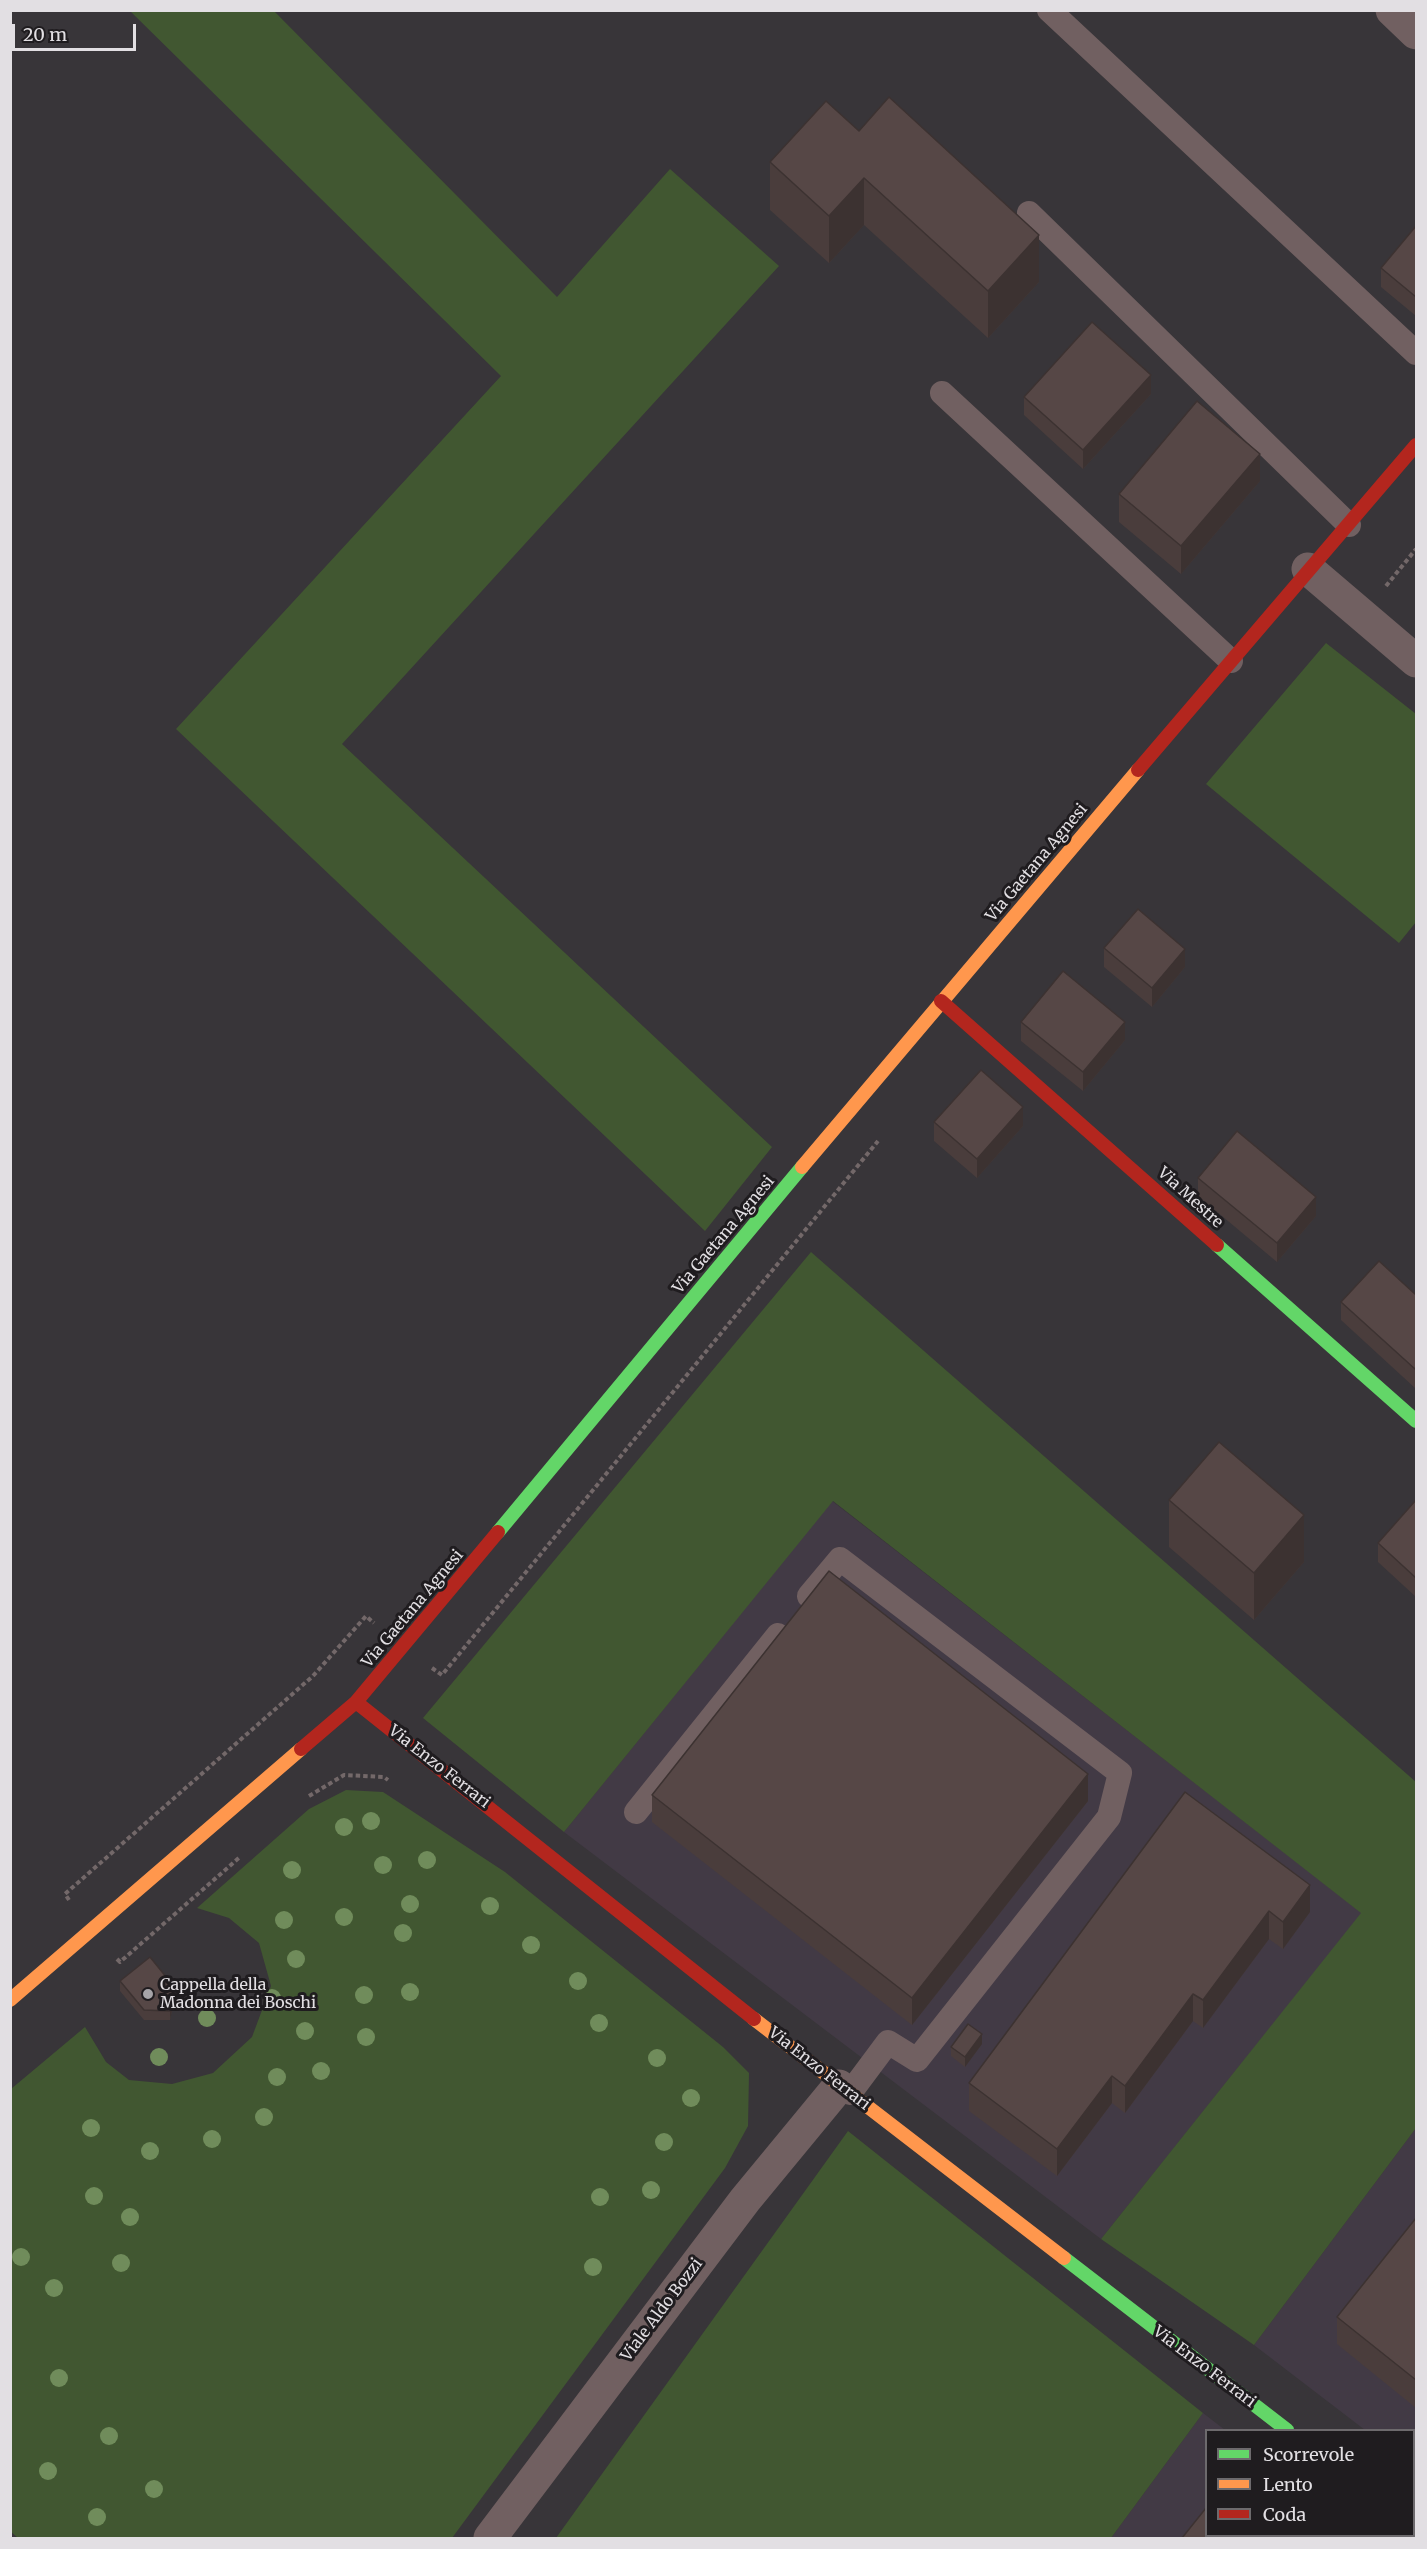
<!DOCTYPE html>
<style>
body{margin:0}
#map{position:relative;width:1427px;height:2549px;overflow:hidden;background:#383539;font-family:Merriweather,serif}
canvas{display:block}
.frame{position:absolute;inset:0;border:12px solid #e2dfe3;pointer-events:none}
.legend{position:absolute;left:1205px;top:2429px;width:210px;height:108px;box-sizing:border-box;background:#1f1c1f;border:2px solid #6d6a6d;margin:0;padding:8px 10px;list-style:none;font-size:18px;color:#e2dfe3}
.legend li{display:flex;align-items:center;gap:12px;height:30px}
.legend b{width:30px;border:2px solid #6d6a6d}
.scale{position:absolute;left:12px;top:24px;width:124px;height:27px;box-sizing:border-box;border:3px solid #e2dfe3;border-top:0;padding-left:8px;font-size:18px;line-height:21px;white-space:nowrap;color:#e2dfe3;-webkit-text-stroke:4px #1f1c1f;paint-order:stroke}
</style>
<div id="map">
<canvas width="1427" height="2549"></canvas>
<div class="frame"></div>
<ul class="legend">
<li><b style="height:8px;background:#63d668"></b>Scorrevole</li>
<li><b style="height:8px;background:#ff974d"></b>Lento</li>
<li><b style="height:8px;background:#b3261e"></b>Coda</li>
</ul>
<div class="scale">20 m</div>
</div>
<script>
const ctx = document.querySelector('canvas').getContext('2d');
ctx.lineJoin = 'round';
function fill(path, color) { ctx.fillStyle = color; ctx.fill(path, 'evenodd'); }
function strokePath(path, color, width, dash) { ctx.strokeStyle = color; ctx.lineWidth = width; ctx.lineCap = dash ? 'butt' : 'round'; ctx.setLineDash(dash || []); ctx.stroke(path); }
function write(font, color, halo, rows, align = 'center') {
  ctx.font = font + ' Merriweather,serif'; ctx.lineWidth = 6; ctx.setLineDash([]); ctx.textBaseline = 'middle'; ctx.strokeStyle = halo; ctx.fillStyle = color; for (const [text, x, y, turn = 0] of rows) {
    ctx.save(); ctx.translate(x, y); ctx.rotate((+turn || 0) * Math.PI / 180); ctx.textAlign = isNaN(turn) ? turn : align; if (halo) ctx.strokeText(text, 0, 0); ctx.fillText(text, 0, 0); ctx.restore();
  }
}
const built = new Path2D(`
 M832,1501L1362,1913L1101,2239L564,1832Z
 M1416,2128V2470L1414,2468V2430H1365L1254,2345Z
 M1203,2413L1225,2430H1206V2536H1359L1363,2538H1111Z`);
const green = new Path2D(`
 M130,11H274L557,297L670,169L779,266L342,744L772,1147L705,1231L176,729L501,376Z
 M1326,643L1416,714V922L1399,943L1206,784Z
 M811,1252L1416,1782V2128L1254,2345L1101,2239L1361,1913L833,1501L564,1832L423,1718Z
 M346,1790L383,1792L505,1872L723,2047L749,2073L748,2126L725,2168L452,2538H18L10,2531L11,2089L85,2027L106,2062L129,2080L172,2084L213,2073L252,2037L271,1986L259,1943L229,1918L197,1908L309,1809Z
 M848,2131L1203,2413L1111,2538H556Z`);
const path = new Path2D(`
 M1386,586L1416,549
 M432,1668L442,1675L878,1141
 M309,1796L344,1775L384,1777L388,1780
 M69,1900L65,1894L313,1676L366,1616L374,1623
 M117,1959L120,1962L240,1857`);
const lane = new Path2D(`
 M1049,10L1416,353
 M1029,213L1349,525
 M942,393L1231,661
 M809,1596L840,1559L1120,1773L1109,1817L917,2060L888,2042L850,2093
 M636,1812L778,1635`);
const street = new Path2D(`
 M1392,10L1416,33
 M1308,569L1416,661
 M1414,2526L1416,2528
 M490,2538L745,2200L839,2086`);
const fast = new Path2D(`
 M1217,1245L1416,1421
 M498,1532L802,1167
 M1064,2258L1287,2430`);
const slow = new Path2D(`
 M802,1167L1138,770
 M10,2000L301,1749
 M754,2019L1064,2258`);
const jam = new Path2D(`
 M1138,770L1416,445
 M941,1001L1217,1245
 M356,1702L754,2019
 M301,1749L356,1702L498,1532`);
const trees = [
 [371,1821],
 [344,1827],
 [427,1860],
 [383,1865],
 [292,1870],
 [410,1904],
 [490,1906],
 [344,1917],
 [284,1920],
 [403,1933],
 [531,1945],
 [296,1959],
 [578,1981],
 [410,1992],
 [364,1995],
 [272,1998],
 [207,2018],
 [599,2023],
 [305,2031],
 [366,2037],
 [159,2057],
 [657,2058],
 [321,2071],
 [277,2077],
 [691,2098],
 [264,2117],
 [91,2128],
 [212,2139],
 [664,2142],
 [150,2151],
 [651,2190],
 [94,2196],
 [600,2197],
 [130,2217],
 [21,2257],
 [121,2263],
 [593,2267],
 [54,2288],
 [59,2378],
 [109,2436],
 [48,2471],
 [154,2489],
 [97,2517]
];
const wall = new Path2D(`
 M859,131L1039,282L988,338L864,225L829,263L770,210V162Z
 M1416,226V316L1381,287V268Z
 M1151,394L1083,469L1024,415V397Z
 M1260,481L1181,574L1119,522V494Z
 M1104,948L1185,967L1152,1007L1104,967Z
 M1021,1022L1125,1040L1083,1091L1021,1041Z
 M934,1122L1023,1126L977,1178L934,1141Z
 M1198,1178L1316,1216L1277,1262L1198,1196Z
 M1416,1295L1415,1388L1341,1320V1302Z
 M1169,1500L1304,1562L1254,1620L1169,1547Z
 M1416,1500V1597L1378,1562V1543Z
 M1185,1792L1310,1912L1283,1949L1269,1939L1203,2028L1193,2021L1125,2113L1112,2103L1057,2176L969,2111V2083Z
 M652,1795L1088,1801L912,2025L652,1822Z
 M120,1981L175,1997L170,2020H144L120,1991Z
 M982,2044L965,2067L951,2056V2047Z
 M1416,2218V2408L1337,2344V2317Z`);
const shadedWall = new Path2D(`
 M864,178V225L829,263V216Z
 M1039,235V282L988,338V291Z
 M1151,375V394L1083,469V450Z
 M1260,454V481L1181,574V546Z
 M1185,949V967L1152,1007V988Z
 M1125,1022V1040L1083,1091V1072Z
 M1023,1107V1126L977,1178V1159Z
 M1316,1197V1216L1277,1262V1243Z
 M1416,1367V1386L1415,1388V1369Z
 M1304,1515V1562L1254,1620V1573Z
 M1088,1774V1801L912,2025V1998Z
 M1310,1885V1912L1283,1949V1922Z
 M1269,1911V1939L1203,2028V2000Z
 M175,1988V1997L170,2020V2011Z
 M1193,1994V2021L1125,2113V2086Z
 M982,2034V2044L965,2067V2057Z
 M1112,2076V2103L1057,2176V2149Z`);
const building = new Path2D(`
 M889,97L1039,235L988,291L864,178L829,216L770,162L826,101L859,131Z
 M1416,226V297L1381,268Z
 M1092,322L1151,375L1083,450L1024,397Z
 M1197,401L1260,454L1181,546L1119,494Z
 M1138,909L1185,949L1152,988L1104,948Z
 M1063,971L1125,1022L1083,1072L1021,1022Z
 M981,1070L1023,1107L977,1159L934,1122Z
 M1237,1131L1316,1197L1277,1243L1198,1178Z
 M1379,1261L1416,1295V1367L1415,1369L1341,1302Z
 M1219,1442L1304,1515L1254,1573L1169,1500Z
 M1416,1500V1578L1378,1543Z
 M829,1571L1088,1774L912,1998L652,1795Z
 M1185,1792L1310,1885L1283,1922L1269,1911L1203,2000L1193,1994L1125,2086L1112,2076L1057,2149L969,2083Z
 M150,1957L175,1988L170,2011L144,2010L120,1981Z
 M968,2024L982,2034L965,2057L951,2047Z
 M1416,2218V2380L1337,2317Z
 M1206,2508V2535H1244L1248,2538H1182Z`);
const markers = [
 [148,1994,6,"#a6a4a8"]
];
const streetNames = [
 ["Via Gaetana Agnesi",1037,863,-50],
 ["Via Mestre",1190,1198,42],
 ["Via Gaetana Agnesi",724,1235,-50],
 ["Via Gaetana Agnesi",413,1609,-50],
 ["Via Enzo Ferrari",439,1767,38],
 ["Via Enzo Ferrari",819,2069,38],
 ["Viale Aldo Bozzi",662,2310,-53],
 ["Via Enzo Ferrari",1204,2367,37]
];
const poiNames = [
 ["Cappella della",160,1985],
 ["Madonna dei Boschi",160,2003]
];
fill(built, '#423a45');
fill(green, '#415731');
strokePath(path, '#736869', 4, [4.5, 3]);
strokePath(lane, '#716061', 24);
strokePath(street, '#716061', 33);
strokePath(fast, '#63d668', 14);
strokePath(slow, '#ff974d', 14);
strokePath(jam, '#b3261e', 14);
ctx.fillStyle = '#708c5b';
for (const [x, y] of trees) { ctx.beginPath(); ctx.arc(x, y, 9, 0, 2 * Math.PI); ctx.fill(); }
fill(wall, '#4a3d3c');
fill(shadedWall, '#3c3231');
fill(building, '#564746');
strokePath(building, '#3c3231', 1.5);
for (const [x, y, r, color] of markers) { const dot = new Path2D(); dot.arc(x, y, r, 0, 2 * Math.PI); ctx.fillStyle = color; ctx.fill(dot); strokePath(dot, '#1f1c1f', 2); }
write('16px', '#e2dfe3', '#1f1c1f', streetNames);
write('16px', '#e2dfe3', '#1f1c1f', poiNames, 'left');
</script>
